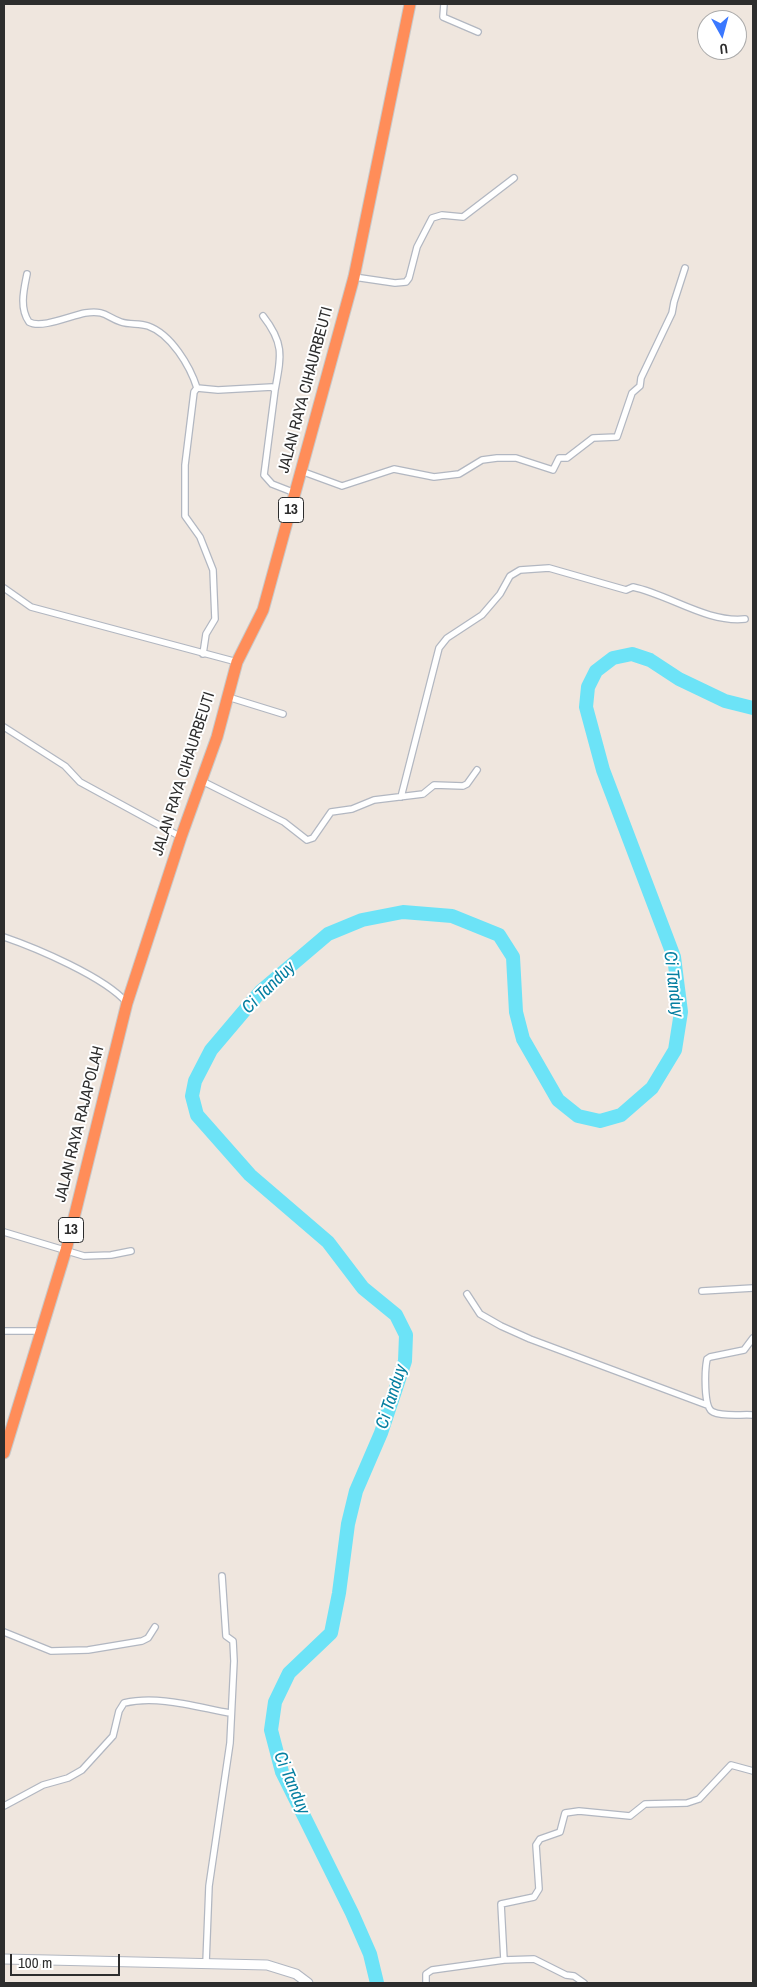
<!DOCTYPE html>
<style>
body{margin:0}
#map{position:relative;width:757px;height:1987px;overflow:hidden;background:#efe6de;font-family:"Archivo Narrow",sans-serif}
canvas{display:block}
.frame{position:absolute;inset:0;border:5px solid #2d2d2d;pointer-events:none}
.north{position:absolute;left:697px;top:10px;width:50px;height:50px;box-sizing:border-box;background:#fff;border:1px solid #ababab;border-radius:50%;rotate:173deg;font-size:14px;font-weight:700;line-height:20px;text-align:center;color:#2d2d2d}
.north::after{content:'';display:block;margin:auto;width:18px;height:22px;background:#3b78ff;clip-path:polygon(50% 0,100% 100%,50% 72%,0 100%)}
.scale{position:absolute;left:10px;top:1954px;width:110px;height:22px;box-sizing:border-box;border:2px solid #2d2d2d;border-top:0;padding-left:6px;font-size:15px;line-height:18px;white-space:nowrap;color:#2d2d2d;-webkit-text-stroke:4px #fff;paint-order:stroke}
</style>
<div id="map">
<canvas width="757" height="1987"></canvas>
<div class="frame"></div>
<div class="north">U</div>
<div class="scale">100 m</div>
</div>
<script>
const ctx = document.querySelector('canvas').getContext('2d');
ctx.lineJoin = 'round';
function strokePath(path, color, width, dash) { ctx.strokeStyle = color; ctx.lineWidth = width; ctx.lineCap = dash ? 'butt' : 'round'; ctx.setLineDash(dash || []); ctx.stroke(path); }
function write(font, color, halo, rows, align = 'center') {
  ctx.font = font + ' "Archivo Narrow",sans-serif'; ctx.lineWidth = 4; ctx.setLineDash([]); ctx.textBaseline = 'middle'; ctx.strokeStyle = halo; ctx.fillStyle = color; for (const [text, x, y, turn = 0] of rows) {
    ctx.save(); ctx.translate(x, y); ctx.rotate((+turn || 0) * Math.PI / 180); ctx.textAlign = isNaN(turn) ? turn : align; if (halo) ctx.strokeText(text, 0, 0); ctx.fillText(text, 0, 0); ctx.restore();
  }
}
const river = new Path2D(`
 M377,1983L370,1954L352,1913L282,1772L271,1730L275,1702L289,1673L331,1633L339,1593L348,1524L356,1491L381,1433L405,1361L406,1335L396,1315L363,1288L328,1242L250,1175L197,1115L192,1096L195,1081L211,1050L261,991L328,934L362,920L403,912L452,916L499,935L513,957L516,1012L523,1039L558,1100L578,1116L600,1121L621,1115L652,1088L675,1050L681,1012L674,957L603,770L586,707L588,687L596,671L613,658L632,654L650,660L679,679L725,701L753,708`);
const street = new Path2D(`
 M444,4L443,17L478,32
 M27,274C24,289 19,308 29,322C41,329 70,316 85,313C106,310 106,317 121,322C130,325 139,323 148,326C171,334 190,366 197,388
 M354,277L395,283L406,282L409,278L417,247L432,218L442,215L463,217L514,178
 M263,316C285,344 281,357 275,390
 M301,471L342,486L394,469L434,477L459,474L482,460L497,458H516L553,470L559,458H567L593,438L617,437L632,393L640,386L641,378L672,313L674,302L685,268
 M4,588L31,607L237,662
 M203,654L206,634L215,619L213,570L200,537L185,516V465L194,392L197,388L218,390L272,387L275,390L264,475L272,484L295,493
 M228,697L283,714
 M4,727L65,766L80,782L181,837
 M200,780L284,822L307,840L313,838L331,812L352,809L374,800L423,794L434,785L463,786L467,784L477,770
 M401,797L439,648L447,638L482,615L500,594L510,576L520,570L549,568L626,590L633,587C670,595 707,623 745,619
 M4,937C36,948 105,977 127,1003
 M4,1232L84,1256L111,1255L131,1251
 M702,1291L753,1288
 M467,1294L480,1314L501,1326L530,1339L707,1405
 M4,1331H42
 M753,1338L744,1350L710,1357L707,1359C705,1369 703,1408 713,1412C724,1417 742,1414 753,1415
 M4,1632L51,1651L88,1650L142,1641L148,1638L155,1627
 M4,1806L43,1785L68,1778L82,1770L113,1736L119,1711L124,1703C158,1695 196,1707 230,1713
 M504,1960L534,1959L566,1975L574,1976L584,1983
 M206,1963L209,1886L230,1743L234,1661L233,1641L226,1636L222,1576
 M426,1983V1974L432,1970L504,1960L501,1904L534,1897L539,1889L536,1845L540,1839L560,1832L565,1813L579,1811L630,1816L645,1804L687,1803L699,1799L731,1765L753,1771`);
const secondary = new Path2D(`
 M4,1959L267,1965L296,1974L308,1983`);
const highway = new Path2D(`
 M4,1453L66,1250L127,1003L181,837L217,737L237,662L263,610L354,277L410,4`);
const shields = [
 [291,510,25],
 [71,1230,25]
];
const shieldNames = [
 ["13",291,510],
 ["13",71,1230]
];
const streetNames = [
 ["JALAN RAYA CIHAURBEUTI",306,390,-75],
 ["JALAN RAYA CIHAURBEUTI",184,774,-72],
 ["JALAN RAYA RAJAPOLAH",80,1124,-76]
];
const waterNames = [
 ["Ci Tanduy",673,984,83],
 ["Ci Tanduy",269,988,-44],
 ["Ci Tanduy",392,1397,-72],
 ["Ci Tanduy",291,1783,67]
];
strokePath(river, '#6ce3f7', 14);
strokePath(street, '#b2b7c1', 8);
strokePath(secondary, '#b2b7c1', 11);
strokePath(highway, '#c8c8c8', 13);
strokePath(street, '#fff', 5.5);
strokePath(secondary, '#fff', 9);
strokePath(highway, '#ff8d59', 11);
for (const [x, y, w] of shields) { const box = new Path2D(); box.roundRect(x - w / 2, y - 12.5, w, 25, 4); ctx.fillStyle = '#fff'; ctx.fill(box); strokePath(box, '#2d2d2d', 1); }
write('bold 15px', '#2d2d2d', null, shieldNames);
write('16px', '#2d2d2d', '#fff', streetNames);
write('italic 18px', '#057fa1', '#fff', waterNames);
</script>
